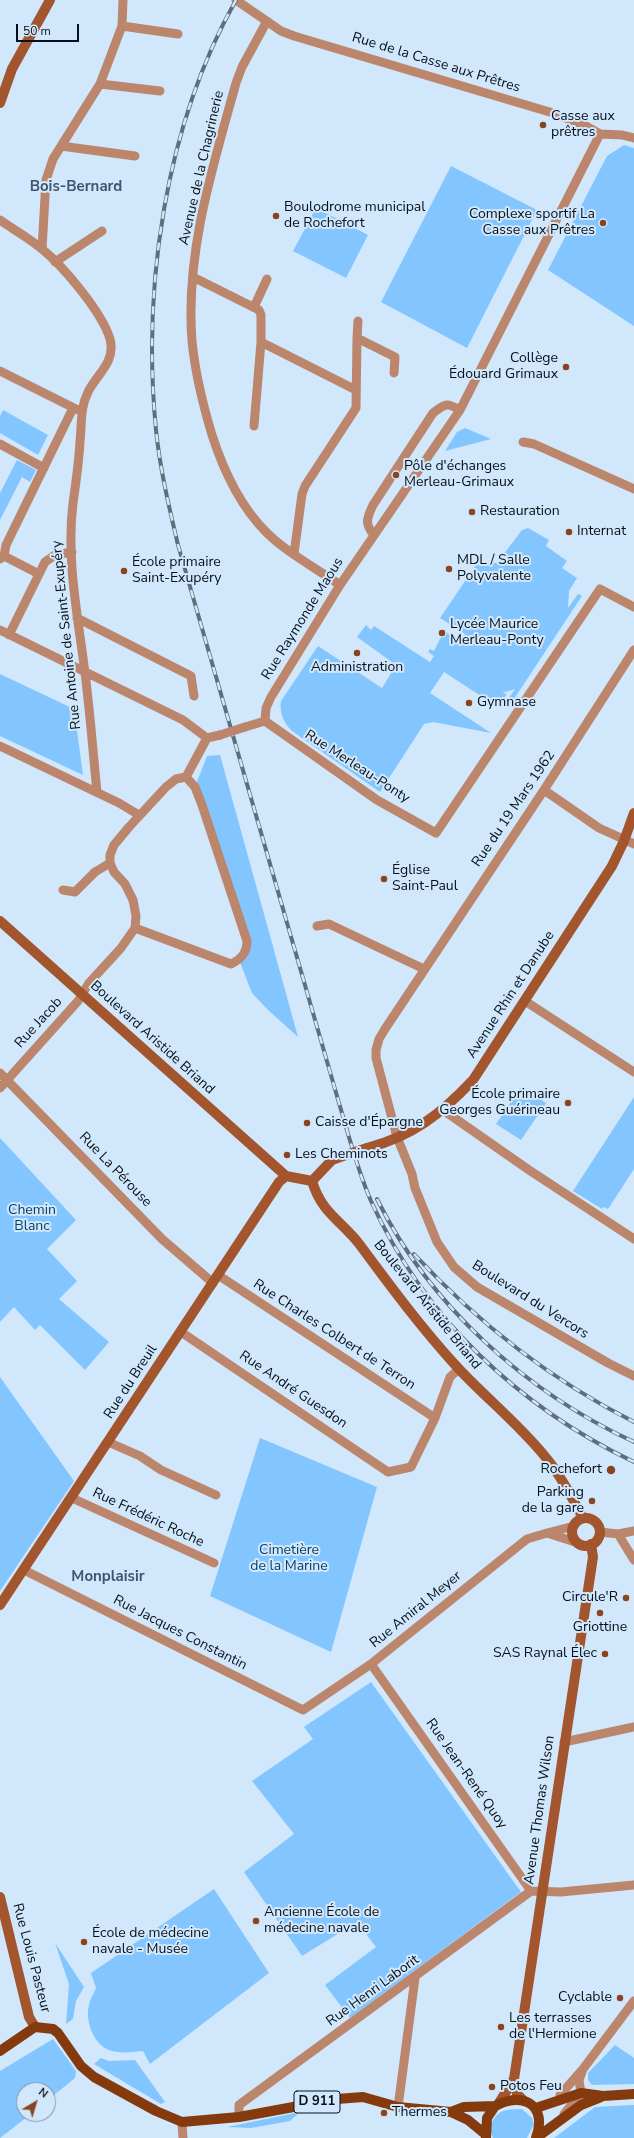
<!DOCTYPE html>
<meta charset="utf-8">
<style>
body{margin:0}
#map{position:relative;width:634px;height:2138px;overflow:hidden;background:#d1e8fc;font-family:"Nunito Sans",sans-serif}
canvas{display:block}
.north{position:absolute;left:16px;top:2082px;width:40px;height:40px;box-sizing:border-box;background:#d1e8fc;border:1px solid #8092a1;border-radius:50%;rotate:38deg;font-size:11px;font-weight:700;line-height:16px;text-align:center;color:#071019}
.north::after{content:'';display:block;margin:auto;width:14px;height:18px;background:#89431e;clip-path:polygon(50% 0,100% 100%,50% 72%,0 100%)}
.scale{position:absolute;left:16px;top:24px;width:63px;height:18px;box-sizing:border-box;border:2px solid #071019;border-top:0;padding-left:5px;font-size:12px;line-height:14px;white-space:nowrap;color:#071019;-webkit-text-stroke:3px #d1e8fc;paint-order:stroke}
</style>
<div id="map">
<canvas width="634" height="2138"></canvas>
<div class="north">N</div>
<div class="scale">50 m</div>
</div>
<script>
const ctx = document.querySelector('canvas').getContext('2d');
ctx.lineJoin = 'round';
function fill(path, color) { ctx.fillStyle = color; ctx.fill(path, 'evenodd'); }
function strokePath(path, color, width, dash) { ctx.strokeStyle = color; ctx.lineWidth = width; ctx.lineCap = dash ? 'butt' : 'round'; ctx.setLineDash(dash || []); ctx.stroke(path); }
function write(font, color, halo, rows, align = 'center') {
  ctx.font = font + ' "Nunito Sans",sans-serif'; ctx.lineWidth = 4; ctx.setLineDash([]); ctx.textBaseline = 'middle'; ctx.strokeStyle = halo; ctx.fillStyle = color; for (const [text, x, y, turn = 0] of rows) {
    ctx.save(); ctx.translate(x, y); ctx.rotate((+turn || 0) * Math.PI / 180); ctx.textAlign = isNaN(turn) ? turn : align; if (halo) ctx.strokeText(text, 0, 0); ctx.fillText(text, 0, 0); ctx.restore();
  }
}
const green = new Path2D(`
 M624,145L634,148V326L548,270L607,156Z
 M451,166L537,210L467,348L381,302Z
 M316,208L368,235L346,278L293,251Z
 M3,410L48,435L38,455L0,433V416Z
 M465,428L491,439L445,451L457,432Z
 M17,460L36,470L30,482L22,477L0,520V493Z
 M528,528L549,540L546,546L567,561L562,568L577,578L569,591L568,608L578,594L582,596L510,705L506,702L515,689L502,693L507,694L498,707L444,672L430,693L491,733L433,722L424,724L380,792L292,731C284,723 279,713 281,701L318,646L382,688L396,665L357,637L366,625L371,630L374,626L430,662L434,656L428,652L430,649L434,651L444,631L461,641L465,634L440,618L478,562L497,563L522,530Z
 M0,674L74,709L83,775L0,736Z
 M220,755L298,1037L267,1009L252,993L239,960L247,950L195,787L207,756Z
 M521,1087L546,1103L521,1140L496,1124Z
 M634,1097V1169L608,1209L603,1207L602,1209L573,1191Z
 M0,1138L76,1220L47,1249L77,1281L59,1299L109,1342L85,1370L40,1325L35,1330L14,1307L0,1322Z
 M0,1377L74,1481L0,1591Z
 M260,1438L377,1487L331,1652L210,1596Z
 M371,1682L521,1892L350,2018L325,1985L376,1947L357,1922L302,1956L244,1872L294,1834L252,1781L313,1739L304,1727Z
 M214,1889L269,1973L150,2064L143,2051C132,2052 120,2054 109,2050C93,2044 85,2020 89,2005C90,1999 94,1993 96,1988L91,1973Z
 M55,1943L84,1987L76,2001L73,2019L66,2024L69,1984Z
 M53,2039L76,2071L75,2078L48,2100V2090H24V2114H31L0,2138V2071Z
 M615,2045L634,2058V2084L592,2085L588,2080V2073Z
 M101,2058L109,2061L135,2060L165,2102L161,2104L94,2064Z
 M634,2105V2138H554L595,2107Z
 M522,2109L532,2118L534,2124L527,2138H493L489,2128C498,2109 502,2110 522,2109Z
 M300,2112L290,2121L251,2128L227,2127Z`);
const street = new Path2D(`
 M236,0L281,31L294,36L553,113L584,125L600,134L622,135L634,138
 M267,21L242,67L236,83C213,166 185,253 192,341C195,372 203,405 212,435C223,469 241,507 266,532C287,553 316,568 340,585
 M122,26L178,34
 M100,84L160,91
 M61,146L135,156
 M0,220C14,230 29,238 42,249C63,266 102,312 110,339C116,362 97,374 88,392C80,408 82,423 80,441C79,462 76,482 73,503C66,559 78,617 85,673C90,712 93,752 97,792
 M42,249L46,180L53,159L100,84L122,26L123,0
 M55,262L102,231
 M193,277L259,310L261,315V342L356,390
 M254,307L267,279
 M357,338L358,321
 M0,371L78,410
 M254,426L261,342
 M523,442L534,444L634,489
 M0,444L44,468
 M374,535C364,523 367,518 373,505L433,413C445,404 446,402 460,410
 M294,554L302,494L305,486L356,408L357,338L395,357L394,373
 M4,556L39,574
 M0,559L4,556L6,545L73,408
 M77,618L191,676L194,696
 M0,630L183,720L207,738
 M9,635L45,562L55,555L72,552
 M634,650L544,790L385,1029L379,1039L376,1050V1058L397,1137L412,1174L415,1188L437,1242L454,1267L477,1287L608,1363L634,1376
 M265,721L266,708L271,697L340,585L460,410L600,134
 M265,721L377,800L436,833L600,589L634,607
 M245,727L265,721
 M0,746L119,803L139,815
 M186,777L207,738L220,735
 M544,790L599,828L634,844
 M63,890L75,892L95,872L110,863
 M317,926L329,924L424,969
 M135,928L231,964C241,959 247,953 247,941L202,805L195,787L186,777
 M525,1001L634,1072
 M0,1073L162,1239L213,1283
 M0,1088L78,1001L89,983L121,948L135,928L136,916L133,900L125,884L114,872L110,863V855L114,845L129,827L166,787L176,779L186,777
 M443,1110L529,1170L634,1239
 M218,1275L435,1418
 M181,1332L388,1472L411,1467L435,1418L450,1377L459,1369
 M108,1442L140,1456L161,1470L216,1495
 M72,1498L214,1563
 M574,1526L547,1533L578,1543
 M600,1532L618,1534L634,1531
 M618,1534L634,1560
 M24,1570L303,1710L371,1664L527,1539L547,1533
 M371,1664L531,1891L561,1892L634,1885
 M564,1742L634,1727
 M560,2100V2095L583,2069L634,2001
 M398,2107L415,1978
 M564,2114L581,2093L579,2080L582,2072
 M239,2117V2105L531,1891
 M182,2122L183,2138`);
const secondary = new Path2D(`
 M0,103L12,69L50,0
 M0,921L286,1176L312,1181
 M367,1148C413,1136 441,1114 473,1080L612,866L624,841L634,813
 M312,1181C322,1214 341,1220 360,1245C391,1287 423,1330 458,1368C487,1399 521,1426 547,1459C562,1477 572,1498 583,1518
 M312,1181L332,1160L346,1155
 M572 1532a14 14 0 1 1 28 0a14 14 0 1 1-28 0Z
 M0,1605L279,1182L286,1176
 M0,1897L29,2017L35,2027
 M514,2079L517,2094L524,2101
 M499,2103L514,2079L593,1557L591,1544`);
const primary = new Path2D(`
 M0,2051L35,2027L53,2029L58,2033L81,2066L94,2077L156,2111L182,2122L239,2117L337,2099L363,2097L398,2107L451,2112L468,2120L485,2134
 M536,2108L581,2093L603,2096L634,2094
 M451,2112L464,2107L495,2106
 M486,2138L487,2118L495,2106C523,2091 548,2105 536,2138
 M536,2138L581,2105L601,2097`);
const rail = new Path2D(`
 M236,0C165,126 142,287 156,430C160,469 169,507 178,545L339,1103C349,1136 357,1169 371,1201C424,1318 519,1407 634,1462
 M377,1199C430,1306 526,1392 634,1442
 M414,1254C477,1322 551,1380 634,1422`);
const streetBridge = new Path2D(`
 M220,735L245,727`);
const secondaryBridge = new Path2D(`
 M346,1155L367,1148`);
const markers = [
 [543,125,4,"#89431e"],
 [276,216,4,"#89431e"],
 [603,223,4,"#89431e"],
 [566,367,4,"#89431e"],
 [396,475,4,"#89431e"],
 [472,512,4,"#89431e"],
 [569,532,4,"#89431e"],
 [449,569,4,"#89431e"],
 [124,571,4,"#89431e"],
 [442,633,4,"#89431e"],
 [357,653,4,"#89431e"],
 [469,703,4,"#89431e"],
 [384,879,4,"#89431e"],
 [568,1103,4,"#89431e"],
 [307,1123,4,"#89431e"],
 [287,1155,4,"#89431e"],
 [611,1470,5,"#89431e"],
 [592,1501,4,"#89431e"],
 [626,1598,4,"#89431e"],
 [600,1613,4,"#89431e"],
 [605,1654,4,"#89431e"],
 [256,1921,4,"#89431e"],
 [84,1942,4,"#89431e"],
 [620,1998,4,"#89431e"],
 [501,2027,4,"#89431e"],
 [492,2087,4,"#89431e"],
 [384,2113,4,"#89431e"]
];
const shields = [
 [317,2102,46]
];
const shieldNames = [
 ["D 911",317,2102]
];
const streetNames = [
 ["Rue de la Casse aux Prêtres",436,63,17],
 ["Avenue de la Chagrinerie",202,168,-77],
 ["Rue Raymonde Maous",303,619,-58],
 ["Rue Antoine de Saint-Exupéry",67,635,-96],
 ["Rue Merleau-Ponty",357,767,33],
 ["Rue du 19 Mars 1962",514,809,-56],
 ["Avenue Rhin et Danube",511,995,-57],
 ["Rue Jacob",39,1023,-48],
 ["Boulevard Aristide Briand",152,1038,42],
 ["Rue La Pérouse",115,1170,46],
 ["Boulevard du Vercors",530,1300,32],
 ["Boulevard Aristide Briand",427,1305,51],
 ["Rue Charles Colbert de Terron",334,1335,33],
 ["Rue du Breuil",131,1382,-57],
 ["Rue André Guesdon",293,1390,34],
 ["Rue Frédéric Roche",148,1518,25],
 ["Rue Amiral Meyer",416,1610,-39],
 ["Rue Jacques Constantin",180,1633,27],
 ["Rue Jean-René Quoy",466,1774,55],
 ["Avenue Thomas Wilson",540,1810,-82],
 ["Rue Louis Pasteur",31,1958,75],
 ["Rue Henri Laborit",373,1991,-36]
];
const poiNames = [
 ["Casse aux",551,117],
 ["prêtres",551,133],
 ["Boulodrome municipal",284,208],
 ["de Rochefort",284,224],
 ["Complexe sportif La",595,215,"right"],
 ["Casse aux Prêtres",595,231,"right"],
 ["Collège",558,359,"right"],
 ["Édouard Grimaux",558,375,"right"],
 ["Pôle d'échanges",404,467],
 ["Merleau-Grimaux",404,483],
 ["Restauration",480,512],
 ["Internat",577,532],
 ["MDL / Salle",457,561],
 ["Polyvalente",457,577],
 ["École primaire",132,563],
 ["Saint-Exupéry",132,579],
 ["Lycée Maurice",450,625],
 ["Merleau-Ponty",450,641],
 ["Administration",357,668,"center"],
 ["Gymnase",477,703],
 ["Église",392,871],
 ["Saint-Paul",392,887],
 ["École primaire",560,1095,"right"],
 ["Georges Guérineau",560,1111,"right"],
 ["Caisse d'Épargne",315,1123],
 ["Les Cheminots",295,1155],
 ["Rochefort",602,1470,"right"],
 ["Parking",584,1493,"right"],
 ["de la gare",584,1509,"right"],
 ["Circule'R",618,1598,"right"],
 ["Griottine",600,1628,"center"],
 ["SAS Raynal Élec",597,1654,"right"],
 ["Ancienne École de",264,1913],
 ["médecine navale",264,1929],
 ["École de médecine",92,1934],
 ["navale - Musée",92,1950],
 ["Cyclable",612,1998,"right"],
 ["Les terrasses",509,2019],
 ["de l'Hermione",509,2035],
 ["Potos Feu",500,2087],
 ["Thermes",392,2113]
];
const parkNames = [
 ["Chemin",32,1211],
 ["Blanc",32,1227],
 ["Cimetière",289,1551],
 ["de la Marine",289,1567]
];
const neighbourhoodNames = [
 ["Bois-Bernard",76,187],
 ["Monplaisir",108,1577]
];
fill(green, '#82c5ff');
strokePath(street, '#bc866c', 9);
strokePath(secondary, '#a3552d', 10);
strokePath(primary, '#853a0d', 10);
strokePath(rail, '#5f6e7b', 4);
strokePath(rail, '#d1e8fc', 2.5, [8]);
strokePath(streetBridge, '#bc866c', 9);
strokePath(secondaryBridge, '#a3552d', 10);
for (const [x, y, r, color] of markers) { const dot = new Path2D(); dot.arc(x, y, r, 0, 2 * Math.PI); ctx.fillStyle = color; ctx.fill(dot); strokePath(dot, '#d1e8fc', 1.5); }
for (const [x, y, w] of shields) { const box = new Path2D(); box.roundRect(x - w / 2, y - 11, w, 22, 3); ctx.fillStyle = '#d1e8fc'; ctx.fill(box); strokePath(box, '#071019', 1); }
write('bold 13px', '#071019', null, shieldNames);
write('14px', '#071019', '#d1e8fc', streetNames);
write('14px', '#071019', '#d1e8fc', poiNames, 'left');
write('14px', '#093f65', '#d1e8fc', parkNames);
write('bold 15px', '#3d566c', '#d1e8fc', neighbourhoodNames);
</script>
